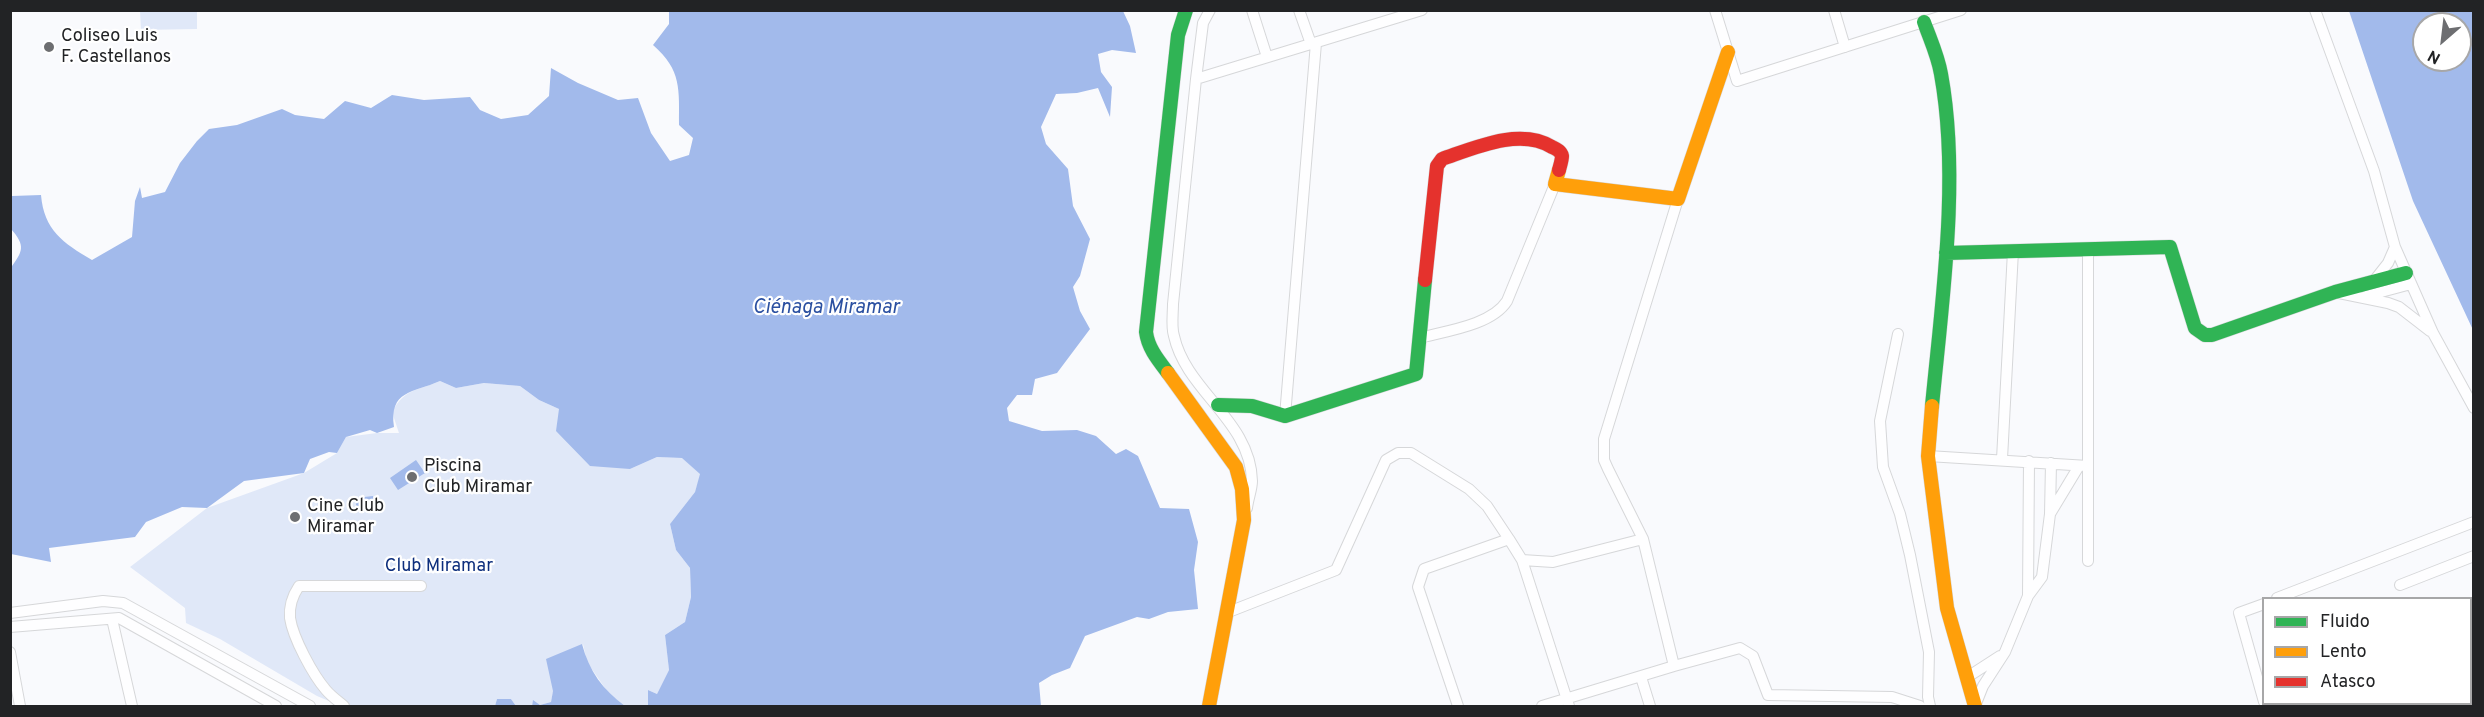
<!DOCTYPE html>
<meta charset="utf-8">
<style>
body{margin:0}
#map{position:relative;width:2484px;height:717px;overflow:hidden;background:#f9fafd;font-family:Overpass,sans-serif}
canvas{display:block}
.frame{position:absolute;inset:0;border:12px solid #222325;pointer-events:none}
.legend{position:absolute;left:2262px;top:597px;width:210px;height:108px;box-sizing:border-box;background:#fff;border:2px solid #a7a7a8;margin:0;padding:8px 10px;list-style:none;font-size:18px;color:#222325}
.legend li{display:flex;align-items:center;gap:12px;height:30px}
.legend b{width:30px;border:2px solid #a7a7a8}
.north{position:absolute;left:2412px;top:12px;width:60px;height:60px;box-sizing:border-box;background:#fff;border:2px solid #a7a7a8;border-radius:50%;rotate:208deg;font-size:16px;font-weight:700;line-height:24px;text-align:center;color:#222325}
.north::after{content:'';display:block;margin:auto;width:21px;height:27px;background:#6d6e71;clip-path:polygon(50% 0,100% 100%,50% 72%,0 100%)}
</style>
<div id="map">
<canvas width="2484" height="717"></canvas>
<div class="frame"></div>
<ul class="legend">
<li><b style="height:8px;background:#30b455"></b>Fluido</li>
<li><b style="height:8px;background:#ff9f0a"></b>Lento</li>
<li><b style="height:8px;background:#e5322d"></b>Atasco</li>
</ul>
<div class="north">N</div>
</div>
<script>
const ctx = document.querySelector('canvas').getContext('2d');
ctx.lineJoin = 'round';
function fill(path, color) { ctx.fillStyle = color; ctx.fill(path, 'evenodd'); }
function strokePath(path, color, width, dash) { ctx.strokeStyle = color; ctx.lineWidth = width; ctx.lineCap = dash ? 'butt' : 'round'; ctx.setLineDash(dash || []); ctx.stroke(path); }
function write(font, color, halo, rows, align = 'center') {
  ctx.font = font + ' Overpass,sans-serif'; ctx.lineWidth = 4.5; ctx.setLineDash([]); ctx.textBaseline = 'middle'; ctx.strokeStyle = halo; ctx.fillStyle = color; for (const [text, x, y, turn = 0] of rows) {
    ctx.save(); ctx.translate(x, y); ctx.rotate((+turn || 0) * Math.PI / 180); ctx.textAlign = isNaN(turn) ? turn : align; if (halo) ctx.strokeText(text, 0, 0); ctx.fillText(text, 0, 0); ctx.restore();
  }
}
const green = new Path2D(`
 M140,11H197V29L141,30Z
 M440,381L456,388L484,383L520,386L539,400L559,409L630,469L657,457L683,458L701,474L695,492L670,524L676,550L690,568L691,597L685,622L665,635L669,670L657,694L648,690L649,706H625L609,694L587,662L583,644L553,692L551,702L540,705L533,701L532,706H516L511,699H497L495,706H341L317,696L220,639L186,623L185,608L130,567L207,508L304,473L337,453L346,437L377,433H399L392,412C405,388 417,391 440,381Z`);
const water = new Path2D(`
 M669,11H1123L1130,26L1136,53L1112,50L1098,54L1101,72L1112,87L1110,117L1098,88L1077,93L1056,94L1041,127L1046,144L1068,169L1073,206L1090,239L1080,276L1073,287L1080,311L1090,329L1057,373L1035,379L1032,395H1017L1007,408L1009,421L1042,431L1077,430L1096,436L1116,454L1126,449L1138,456L1160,508L1189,509L1198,542L1194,570L1198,609L1168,612L1149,619L1137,617L1085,636L1070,668L1052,675L1039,683L1041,706H648V690L657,694L669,670L665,635L685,622L691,597L690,568L676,550L670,524L695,492L700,474L682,458L657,457L630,469L590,466L556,431L559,409L539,400L520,386L484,383L456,388L440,381C413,393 389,390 394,427L377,433L370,430L346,437L337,453L329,452L310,459L304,473L244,481L207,508L182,507L146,522L135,537L49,548L51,562L11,554L10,269C23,251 26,246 11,229V192L12,196L41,195C44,230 63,243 92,260L132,237L135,201L140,187L142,198L165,192L180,163L197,141L209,129L237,125L282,109L295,115L324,119L345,101L371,108L392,95L424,100L470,97L480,110L501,119L528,115L549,96L551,68L578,83L618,100L638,98L651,133L670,161L689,155L693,138L679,125C679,90 682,70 653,45L669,24Z
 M2349,11H2473V330L2413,201ZM2424,24H2460V60H2424Z
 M416,460L425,473L398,490L390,478Z
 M373,496L374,505L356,507V498Z
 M582,644C589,671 603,690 625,706H532L533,700L540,705L551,702L553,691L546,659Z
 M497,699H511L516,706H495Z`);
const street = new Path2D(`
 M1210,10L1203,23L1196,79L1173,304C1173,314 1171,327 1174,336C1186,391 1251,421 1252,481C1252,489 1248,499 1247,508
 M1252,10L1267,57
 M1299,10L1311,44
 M1715,10L1737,81L1961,10
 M1834,10L1845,47
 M2315,10L2374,171L2395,247L2433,333L2474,408
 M1196,79L1422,10
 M2373,282L2388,263L2395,247
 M2339,293L2388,303L2399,307L2430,331
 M2366,296L2411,284
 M1898,334L1880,421L1883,467L1900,514L1910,555L1929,652L1928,697L1930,706
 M1419,338C1446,331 1492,325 1507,301L1555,184
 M1285,416L1316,43
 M1928,456L2088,466
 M2002,459L2013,251
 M2050,514L2079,466
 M1643,539L1674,666
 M1522,560L1553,562L1643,539L1608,469L1604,460V439L1678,199
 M2088,561V249
 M2400,585L2474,556
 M2028,596L2029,461
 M2277,598L2474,522
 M2264,604L2239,613L2264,702
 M10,613L103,601L123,603L310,706
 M1226,613L1336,570L1386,460L1398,453H1411L1469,489L1487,506L1509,539
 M112,619L132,706
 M10,627L119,618L276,706
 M10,652L20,706
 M1641,677L1650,706
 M1966,678L2000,656
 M344,706C338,701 331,696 326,690C313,675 293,638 290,618C289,607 293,595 299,586H421
 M1458,706L1418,587L1424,569L1509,539L1522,560L1569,706
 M1542,706L1674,666L1740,648L1753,656L1768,695L1892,697L1920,706
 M1975,706L1983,686L2005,652L2028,596L2042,577L2050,514L2051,463`);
const fast = new Path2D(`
 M1924,22C1930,39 1938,56 1941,74C1960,178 1942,301 1932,406
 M1946,253L2170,247L2195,328L2205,335H2212L2335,292L2406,273
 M1168,373C1158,360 1148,348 1146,332L1178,35L1186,10
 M1218,405L1252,406L1285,416L1416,374L1425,280`);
const slow = new Path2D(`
 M1559,170L1555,184L1678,199L1728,52
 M1168,373L1236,467L1242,489L1244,520L1209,706
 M1932,406L1928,456L1947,608L1975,706`);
const jam = new Path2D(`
 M1425,280L1437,166L1442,159C1474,148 1520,127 1552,147C1556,149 1561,151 1562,156C1562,160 1560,166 1559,170`);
const markers = [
 [49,47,6,"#6d6e71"],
 [412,477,6,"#6d6e71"],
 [295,517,6,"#6d6e71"]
];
const poiNames = [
 ["Coliseo Luis",61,37],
 ["F. Castellanos",61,58],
 ["Piscina",424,467],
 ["Club Miramar",424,488],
 ["Cine Club",307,507],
 ["Miramar",307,528]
];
const parkNames = [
 ["Club Miramar",439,567]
];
const waterNames = [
 ["Ciénaga Miramar",826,309]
];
fill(green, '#e0e8f8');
fill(water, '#a2baeb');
strokePath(street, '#d6d7d9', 12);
strokePath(fast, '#d6d7d9', 15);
strokePath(slow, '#d6d7d9', 15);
strokePath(jam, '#d6d7d9', 15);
strokePath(street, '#fefeff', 10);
strokePath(fast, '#30b455', 14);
strokePath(slow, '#ff9f0a', 14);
strokePath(jam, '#e5322d', 14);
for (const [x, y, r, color] of markers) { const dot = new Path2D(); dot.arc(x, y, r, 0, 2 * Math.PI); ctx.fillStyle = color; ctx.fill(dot); strokePath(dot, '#fff', 2); }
write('18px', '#222325', '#fff', poiNames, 'left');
write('18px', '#0e2f7d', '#fff', parkNames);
write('italic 20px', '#2b50a1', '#fff', waterNames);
</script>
